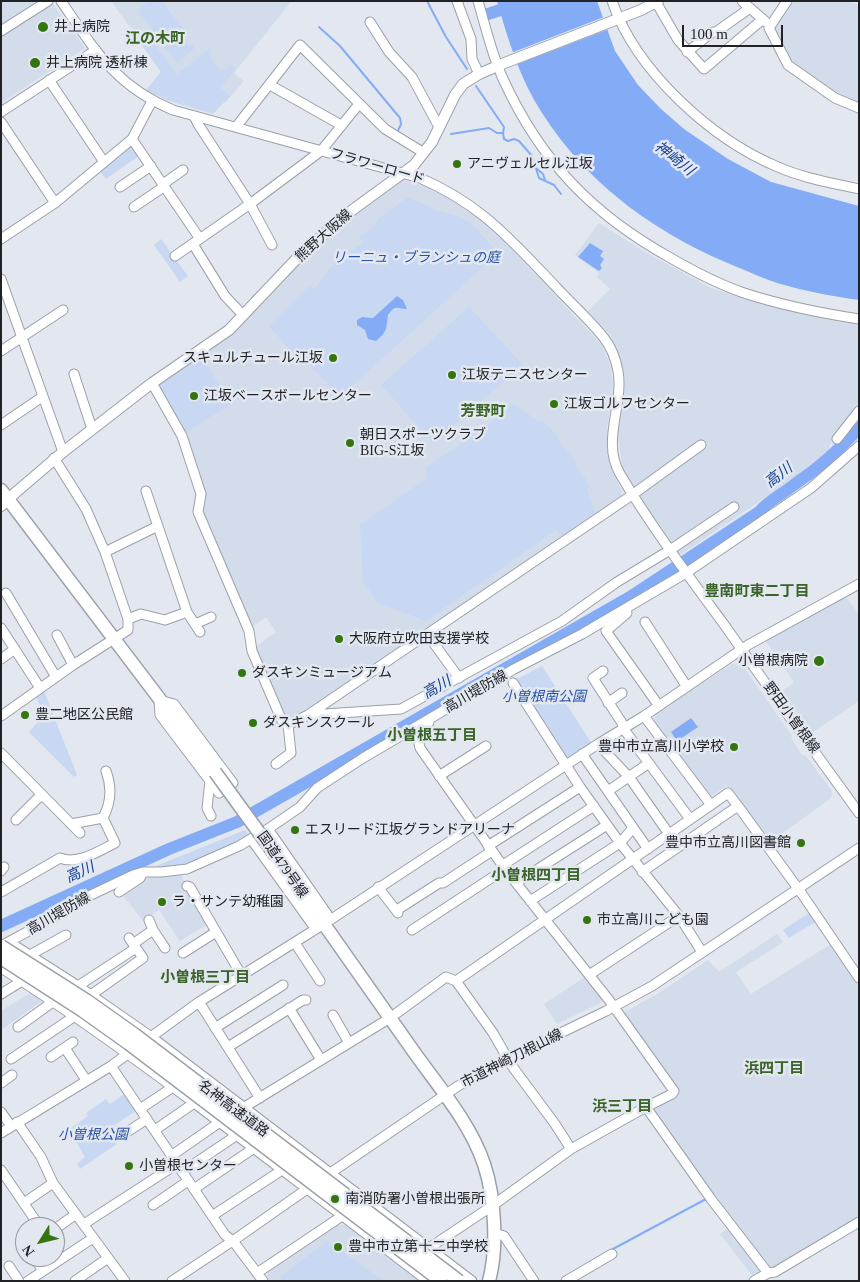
<!DOCTYPE html>
<meta charset="utf-8">
<style>
body{margin:0}
#map{position:relative;width:860px;height:1282px;overflow:hidden;background:#e2e7f0;font-family:"Times New Roman",serif}
canvas{display:block}
.frame{position:absolute;inset:0;border:2px solid #202225;pointer-events:none}
.north{position:absolute;left:15px;top:1217px;width:50px;height:50px;box-sizing:border-box;background:#e2e7f0;border:1px solid #94989f;border-radius:50%;rotate:234deg;font-size:14px;font-weight:700;line-height:20px;text-align:center;color:#202225}
.north::after{content:'';display:block;margin:auto;width:18px;height:22px;background:#357510;clip-path:polygon(50% 0,100% 100%,50% 72%,0 100%)}
.scale{position:absolute;left:682px;top:25px;width:101px;height:22px;box-sizing:border-box;border:2px solid #202225;border-top:0;padding-left:6px;font-size:15px;line-height:18px;white-space:nowrap;color:#202225;-webkit-text-stroke:4px #e2e7f0;paint-order:stroke}
</style>
<div id="map">
<canvas width="860" height="1282"></canvas>
<div class="frame"></div>
<div class="north">N</div>
<div class="scale">100 m</div>
</div>
<script>
const ctx = document.querySelector('canvas').getContext('2d');
ctx.lineJoin = 'round';
function fill(path, color) { ctx.fillStyle = color; ctx.fill(path, 'evenodd'); }
function strokePath(path, color, width, dash) { ctx.strokeStyle = color; ctx.lineWidth = width; ctx.lineCap = dash ? 'butt' : 'round'; ctx.setLineDash(dash || []); ctx.stroke(path); }
function write(font, color, halo, rows, align = 'center') {
  ctx.font = font + ' "Times New Roman","Noto Sans JP",serif'; ctx.lineWidth = 5; ctx.setLineDash([]); ctx.textBaseline = 'middle'; ctx.strokeStyle = halo; ctx.fillStyle = color; for (const [text, x, y, turn = 0] of rows) {
    ctx.save(); ctx.translate(x, y); ctx.rotate((+turn || 0) * Math.PI / 180); ctx.textAlign = isNaN(turn) ? turn : align; if (halo) ctx.strokeText(text, 0, 0); ctx.fillText(text, 0, 0); ctx.restore();
  }
}
const built = new Path2D(`
 M1,1H51L85,48L1,103Z
 M111,1H290V3L234,73L244,81L225,103L187,105Z
 M792,1H845L859,5V103L845,100L789,63L772,29Z
 M401,179L428,187L451,200L482,221L511,248L601,344L610,364L613,381L612,397L607,427V449L613,473L622,490L621,496L297,718L291,720L283,716L255,647L276,632L266,617L252,627L202,512L204,492L158,387V383L231,333L305,255L353,215Z
 M599,223L645,252L711,288L797,313L840,322L859,324V407L830,444L829,451L793,479L680,555L670,544L637,495L623,469L619,446L618,429L624,400L625,380L621,359L610,335L588,311L610,289L597,277L599,273L575,255Z
 M844,595L859,614V701L810,734L780,693L794,682L764,639Z
 M732,664L743,666L792,736L791,738L802,755L806,756L832,791L831,798L769,843L727,786L711,796L654,722L655,713Z
 M180,873L208,924L180,941L159,910L143,921L122,894L141,879L152,876Z
 M777,934L783,942L736,972L751,994L831,944L859,986V1217L773,1270L768,1269L654,1114V1110L676,1097L677,1093L623,1013L657,994L708,960L719,972Z
 M585,977L604,1001L557,1024L544,1004Z
 M33,991L45,999L1,1030V1011Z
 M335,1225H346L419,1281H269L267,1278L268,1270Z
 M729,1228L762,1270L761,1273L754,1278L720,1234Z`);
const green = new Path2D(`
 M149,1H162L182,28L178,31L189,47L193,44L194,49L178,62L175,61L139,12L140,8Z
 M146,33L177,74L211,48L209,55L219,69L223,71L232,65L236,69L220,88L230,96L213,114L186,106L178,96L185,106L167,100L146,90L161,72L138,40Z
 M129,145H133L140,155L106,179L99,170Z
 M408,197L438,211L459,216L472,224L498,253L340,397L310,365L289,349L269,326L309,286L314,289L337,260L363,243L359,237L376,225L378,219Z
 M161,239L188,276L180,282L154,245Z
 M469,307L523,365L433,443L381,385Z
 M200,354L231,404L184,434L158,387L159,383Z
 M513,404L540,422L542,420L558,436L557,438L572,457L583,477H585L589,488L587,489L595,513L562,537L556,530L426,621L378,603L363,581L360,525L427,478V470L425,468L480,431Z
 M542,666L592,744L570,758L565,757L515,680Z
 M44,691L77,775L74,777L29,732L44,715L36,697Z
 M245,830L249,836C221,853 190,864 158,870L156,866Z
 M809,913L815,922L789,938L783,930Z
 M126,1093L137,1110L109,1129L117,1144L80,1169L77,1164L85,1157L69,1130L88,1116L86,1113L106,1099L110,1104Z
 M327,1241L384,1281H283L280,1277Z`);
const water = new Path2D(`
 M497,1H597L615,51L638,85L661,109L684,129L728,159L771,182L859,206V300C831,296 804,291 777,283C765,279 754,274 742,269C661,237 590,188 542,113C520,79 508,40 497,1Z
 M590,243L603,251L600,256L604,259L600,265L602,268L599,271L578,257Z
 M397,296L403,300L407,309C397,310 397,303 388,315C386,329 388,331 376,341L368,339L365,330L357,325V320L362,317L373,318Z
 M691,718L698,727L677,741L671,732Z`);
const pier = new Path2D(`
 M604,17L609,29L515,65L511,53Z`);
const stream = new Path2D(`
 M427,1L446,37L467,69
 M319,27L340,46L400,118L401,124L397,133
 M476,86L504,127L503,133L504,139L508,141L514,139L519,141L532,156L539,178L554,185L561,194
 M451,134L489,128L497,133H502
 M536,168L543,174L545,180
 M611,1250L706,1199`);
const river = new Path2D(`
 M488,14L528,1
 M1,926L169,849L237,822L630,597L759,512C769,500 783,494 795,484C819,468 840,449 859,428`);
const minor = new Path2D(`
 M61,1C95,50 115,86 173,110L420,178C443,188 465,201 485,217C511,238 534,264 557,288C572,304 590,320 604,338C611,347 616,360 618,371C624,405 601,441 620,474C651,526 687,574 723,623C768,687 813,750 859,813
 M457,1L471,39L472,59L479,74
 M478,1C486,28 492,56 504,81C541,161 592,214 669,257C693,271 718,284 744,293C781,305 820,313 859,319
 M612,1C636,71 711,139 778,167C803,178 832,183 859,189
 M742,1L766,22
 M787,1L769,28L788,65L835,98L859,108
 M656,2L678,40L704,69L763,19
 M370,22L389,52L412,77L439,127
 M1,31L48,1
 M687,52L713,32H716L750,8
 M49,80L104,162
 M270,85L341,125
 M1,112L96,50
 M194,116L198,124L250,204L272,245
 M1,122L55,203
 M236,127L300,45L385,129L424,153
 M132,139L200,239
 M120,187L151,166
 M134,207L162,188L166,182L183,170
 M1,239L55,203L132,139L152,101
 M193,244L225,296L243,315
 M175,256L250,204L321,151L359,104
 M1,279L63,452
 M1,351L63,310
 M74,374L92,429
 M152,383L182,436L201,494L198,512L249,631L252,651L282,721L288,725L308,715L632,495L701,445
 M1,425L42,397
 M837,439L859,411
 M146,491L187,612L200,632
 M105,552L158,526
 M6,593L56,677
 M627,613L606,631L659,706
 M128,619L141,614L165,620L187,612
 M645,622L687,687
 M195,624L211,617
 M1,628L40,688
 M427,634L459,678
 M57,635L73,665
 M1,659L15,649
 M603,671L593,678L622,723L623,728L690,819
 M513,683L580,787L620,843L679,916L702,952
 M159,700L174,704L233,783L219,793L160,715Z
 M608,703L622,693
 M309,715L401,709L562,621L617,582L670,550L734,507
 M1,716L73,665L128,630V619L105,552L86,509L54,458
 M644,716L711,805L728,793L738,806L802,894L859,978
 M429,722L418,739L420,748L505,869L609,1000L674,1091L672,1094L646,1107L711,1199L768,1273
 M598,744L629,777L669,834
 M1,753L80,833
 M582,754L648,849
 M276,764L291,753L288,725
 M439,776L486,746
 M210,781L207,808L211,816
 M608,791L649,763
 M16,820L38,798L43,796
 M71,824L103,818C111,803 112,787 106,771
 M251,839L312,924H324L327,914L268,829
 M488,846L580,787
 M503,865L594,806
 M1,871L4,867
 M642,872L738,806
 M516,883L607,825
 M187,886L190,887L242,976
 M378,887L398,913
 M1,892L60,858C78,865 99,851 115,843L103,818
 M119,892L140,878L143,872
 M530,901L620,843L633,828
 M400,908L439,883H443L492,851
 M149,920L153,930L165,948
 M412,930L505,869
 M9,942L78,986L150,1036L472,1281
 M295,943L320,981
 M133,944L153,930
 M1,946L60,914L70,905L133,875L143,872H161L187,869L239,846L268,829L300,807L317,788L363,758L514,669L582,634L686,573L811,488L859,446
 M183,953L216,932
 M30,955L66,935
 M1,968C67,1009 130,1055 193,1102C271,1161 349,1221 428,1281
 M589,975L679,916
 M456,981L493,1033L512,1066L555,1124L571,1149
 M78,986L136,948
 M1,994L22,981
 M91,995L143,958L129,938
 M199,1002L260,1098
 M289,1008L321,1060
 M333,1015L349,1043
 M18,1027L54,1001
 M215,1028L283,985
 M228,1047L303,1000H306
 M65,1048L86,1080
 M51,1057L73,1042
 M11,1059L75,1016
 M111,1066L225,1235L233,1241L263,1281
 M1,1083L12,1075
 M140,1109L173,1087
 M1,1112L11,1126
 M17,1122L41,1157L53,1183L125,1281
 M155,1130L194,1103
 M1,1133L111,1066L199,1002L324,924L598,744L644,716L748,645L859,584
 M121,1136L147,1119
 M171,1156L220,1122L390,1018L446,977L456,981L711,805
 M1,1170L40,1227
 M182,1172L237,1135
 M194,1189L254,1148
 M24,1203L53,1183
 M153,1205L188,1181
 M212,1216L282,1170
 M84,1224L177,1164
 M55,1229L76,1214
 M494,1233L504,1236L534,1281
 M25,1240L24,1241L25,1243
 M429,1248L492,1206L571,1149L646,1107
 M34,1257L43,1271
 M9,1266L19,1281
 M257,1273L342,1216
 M28,1281L93,1238
 M75,1281L108,1258
 M172,1281L237,1238L307,1189L458,1086L507,1059L606,1011L652,986L859,848
 M566,1281L612,1254
 M754,1281L768,1273L775,1272L859,1222`);
const major = new Path2D(`
 M1,506L15,493L63,452L152,383L229,330L303,252L351,211L414,165L432,142L455,95L463,84L479,74L502,64L641,10L658,1`);
const highway = new Path2D(`
 M1,490L215,772
 M276,856C322,922 368,987 414,1052C439,1087 470,1123 484,1164C495,1197 498,1248 489,1281`);
const highwayBridge = new Path2D(`
 M215,772L276,856
 M1,946L86,1000L134,1034L459,1281
 M1,958L83,1011L128,1043L441,1281`);
const markers = [
 [43,27,6,"#357510"],
 [35,63,6,"#357510"],
 [457,164,5,"#357510"],
 [333,358,5,"#357510"],
 [452,375,5,"#357510"],
 [194,396,5,"#357510"],
 [554,404,5,"#357510"],
 [350,443,5,"#357510"],
 [339,639,5,"#357510"],
 [819,661,6,"#357510"],
 [242,673,5,"#357510"],
 [25,715,5,"#357510"],
 [253,723,5,"#357510"],
 [734,747,5,"#357510"],
 [295,830,5,"#357510"],
 [801,843,5,"#357510"],
 [162,902,5,"#357510"],
 [587,920,5,"#357510"],
 [129,1166,5,"#357510"],
 [335,1199,5,"#357510"],
 [338,1247,5,"#357510"]
];
const poiNames = [
 ["井上病院",54,27],
 ["井上病院 透析棟",46,63],
 ["アニヴェルセル江坂",467,164],
 ["スキュルチュール江坂",323,358,"right"],
 ["江坂テニスセンター",462,375],
 ["江坂ベースボールセンター",204,396],
 ["江坂ゴルフセンター",564,404],
 ["朝日スポーツクラブ",360,435],
 ["BIG-S江坂",360,451],
 ["大阪府立吹田支援学校",349,639],
 ["小曽根病院",808,661,"right"],
 ["ダスキンミュージアム",252,673],
 ["豊二地区公民館",35,715],
 ["ダスキンスクール",263,723],
 ["豊中市立高川小学校",724,747,"right"],
 ["エスリード江坂グランドアリーナ",305,830],
 ["豊中市立高川図書館",791,843,"right"],
 ["ラ・サンテ幼稚園",172,902],
 ["市立高川こども園",597,920],
 ["小曽根センター",139,1166],
 ["南消防署小曽根出張所",345,1199],
 ["豊中市立第十二中学校",348,1247]
];
const streetNames = [
 ["フラワーロード",377,167,16],
 ["熊野大阪線",324,236,-42],
 ["高川堤防線",476,692,-30],
 ["野田小曽根線",791,718,54],
 ["国道479号線",282,865,55],
 ["高川堤防線",59,914,-30],
 ["市道神崎刀根山線",512,1059,-27],
 ["名神高速道路",233,1109,37]
];
const parkNames = [
 ["リーニュ・ブランシュの庭",416,258],
 ["小曽根南公園",544,697],
 ["小曽根公園",93,1135]
];
const neighbourhoodNames = [
 ["江の木町",155,39],
 ["芳野町",483,412],
 ["豊南町東二丁目",757,592],
 ["小曽根五丁目",432,736],
 ["小曽根四丁目",536,876],
 ["小曽根三丁目",205,978],
 ["浜四丁目",774,1069],
 ["浜三丁目",622,1107]
];
const waterNames = [
 ["神崎川",674,159,38],
 ["高川",779,476,-38],
 ["高川",437,688,-30],
 ["高川",80,873,-24]
];
fill(built, '#d3dceb');
fill(green, '#c8d8f2');
fill(water, '#84acf6');
fill(pier, '#e2e7f0');
strokePath(stream, '#84acf6', 2);
strokePath(river, '#84acf6', 12);
strokePath(minor, '#9ba0a8', 11);
strokePath(major, '#9ba0a8', 12);
strokePath(highway, '#9ba0a8', 15);
strokePath(minor, '#fff', 9);
strokePath(major, '#fff', 10);
strokePath(highway, '#fff', 12);
strokePath(highwayBridge, '#9ba0a8', 15, []);
strokePath(highwayBridge, '#fff', 12);
for (const [x, y, r, color] of markers) { const dot = new Path2D(); dot.arc(x, y, r, 0, 2 * Math.PI); ctx.fillStyle = color; ctx.fill(dot); strokePath(dot, '#e2e7f0', 2); }
write('14px', '#202225', '#e2e7f0', poiNames, 'left');
write('14px', '#202225', '#e2e7f0', streetNames);
write('italic 14px', '#2753a8', '#e2e7f0', parkNames);
write('bold 15px', '#3a6428', '#e2e7f0', neighbourhoodNames);
write('italic 15px', '#154094', '#e2e7f0', waterNames);
</script>
